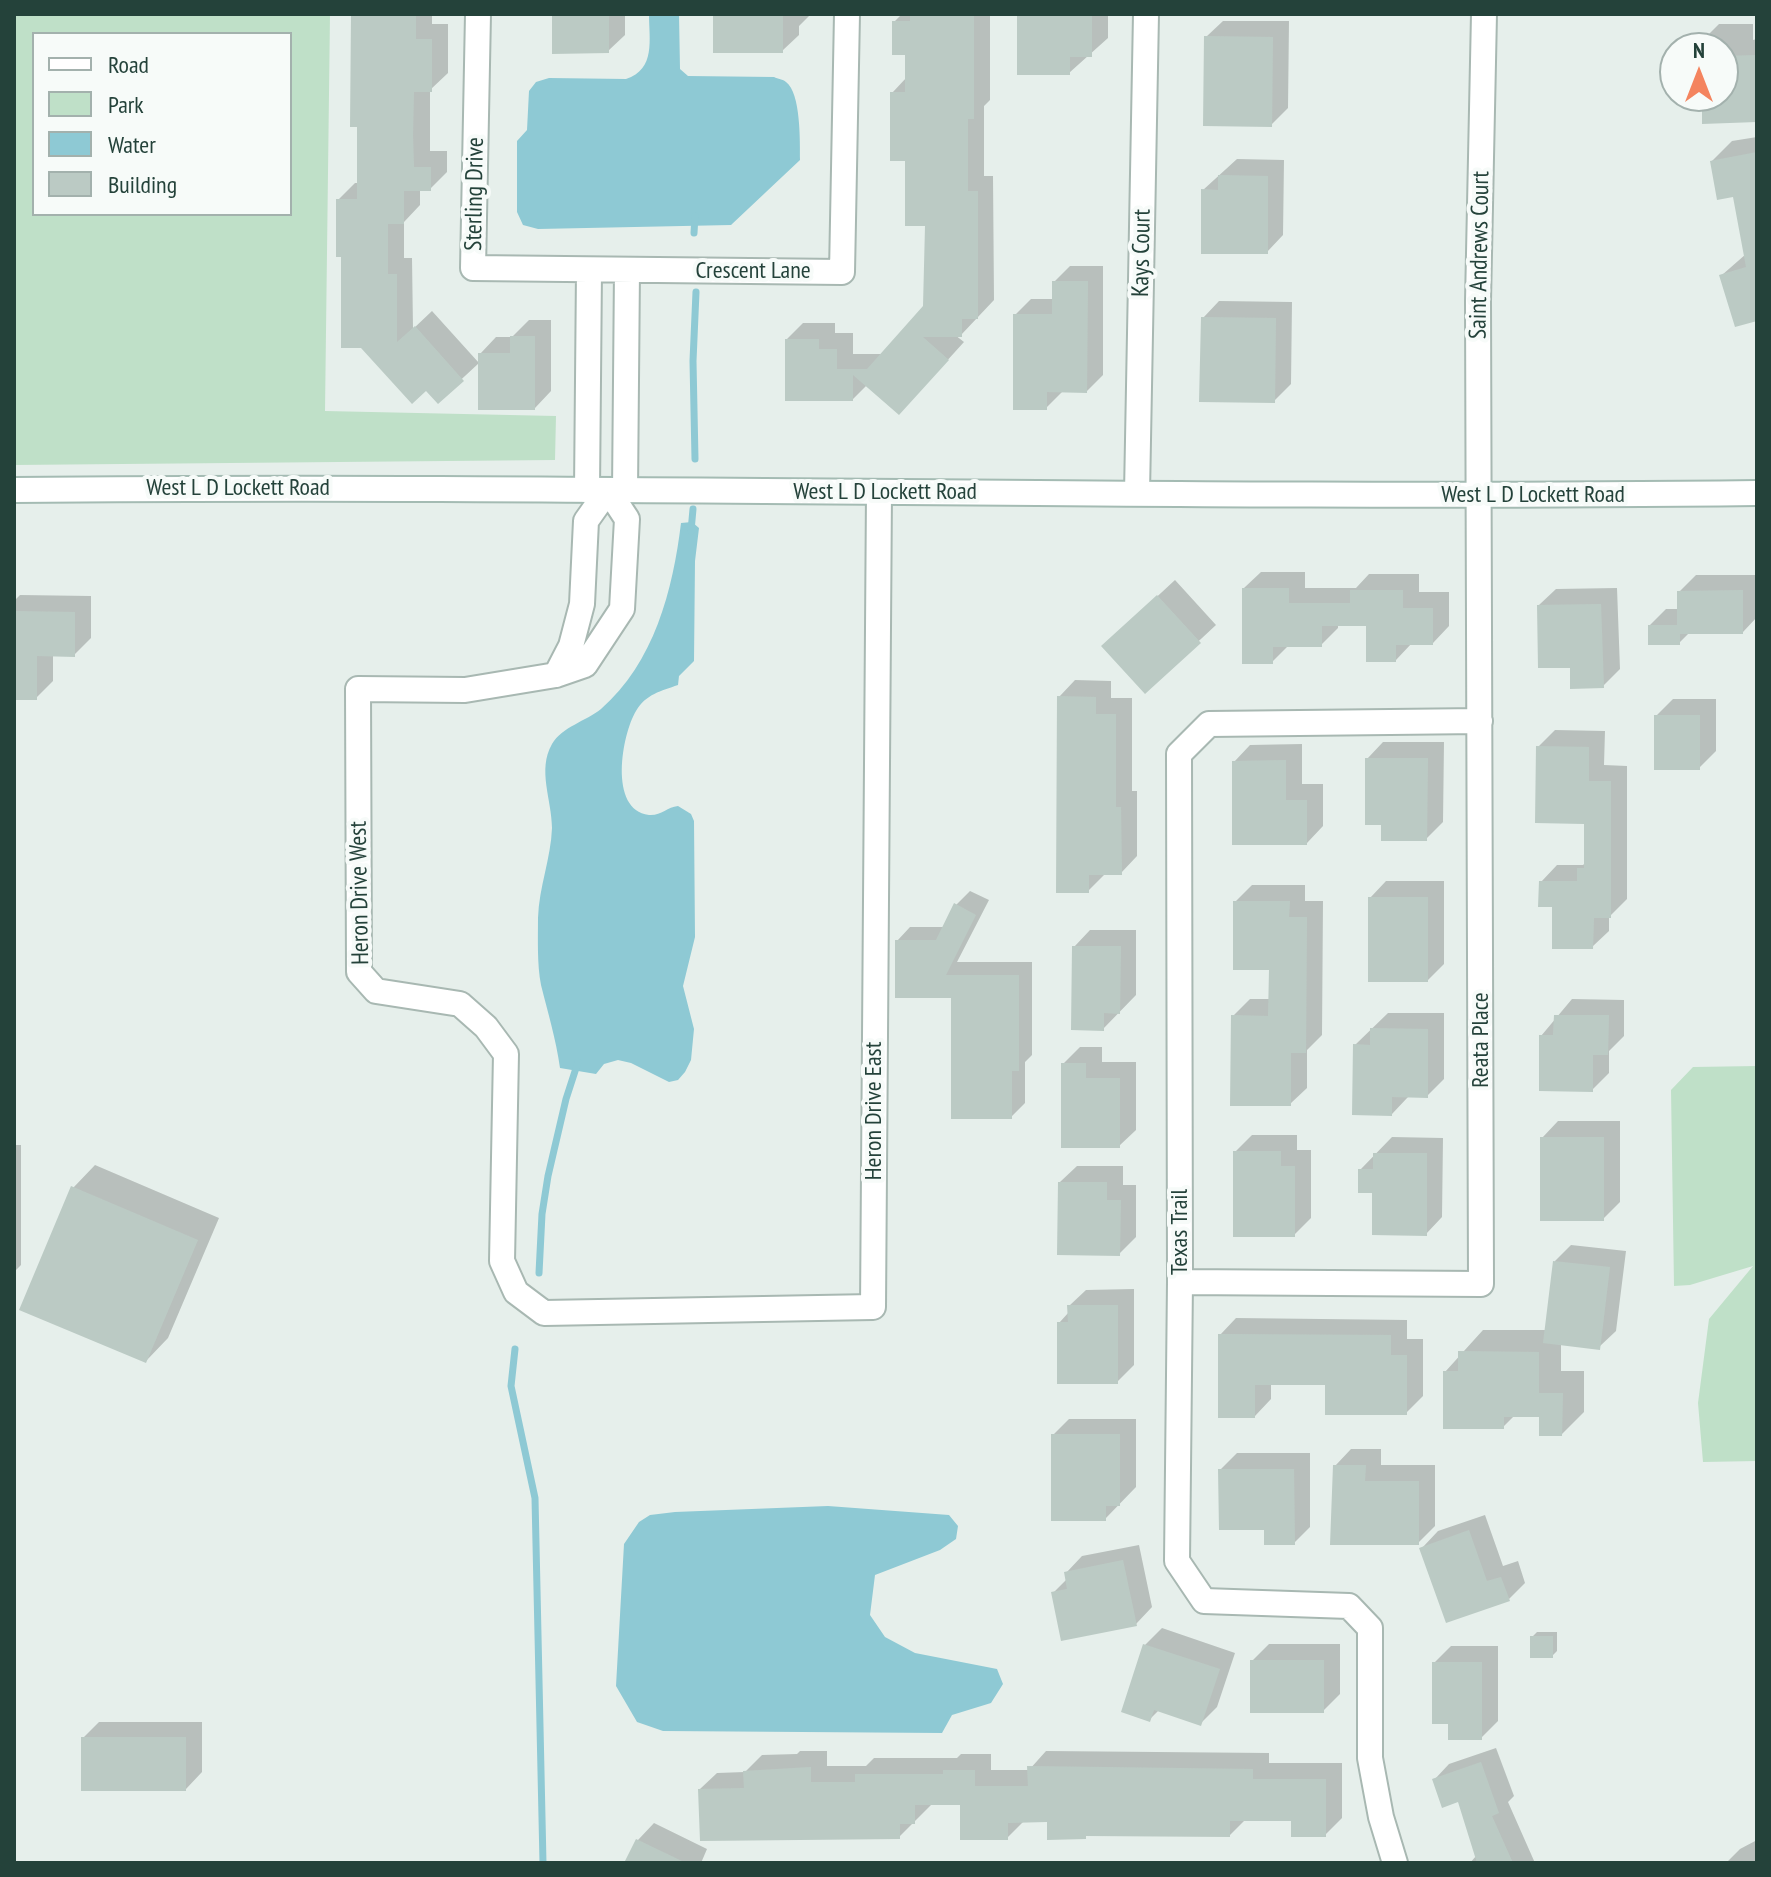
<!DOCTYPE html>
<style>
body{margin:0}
#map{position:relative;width:1771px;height:1877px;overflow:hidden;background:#e6efeb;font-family:"PT Sans Narrow",sans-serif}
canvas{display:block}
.frame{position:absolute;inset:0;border:16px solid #24423a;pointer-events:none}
.legend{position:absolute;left:32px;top:32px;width:260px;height:184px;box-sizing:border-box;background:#f7fbf9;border:2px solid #a3b1ad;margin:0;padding:10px 14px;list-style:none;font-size:24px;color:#24423a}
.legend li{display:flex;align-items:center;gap:16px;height:40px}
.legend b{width:40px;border:2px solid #a3b1ad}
.north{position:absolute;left:1659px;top:32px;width:80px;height:80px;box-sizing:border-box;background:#f7fbf9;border:2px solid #a3b1ad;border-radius:50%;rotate:0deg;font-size:22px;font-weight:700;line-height:32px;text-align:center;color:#24423a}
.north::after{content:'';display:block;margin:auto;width:28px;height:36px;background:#f4845f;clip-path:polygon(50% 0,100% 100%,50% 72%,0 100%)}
</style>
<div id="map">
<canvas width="1771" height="1877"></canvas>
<div class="frame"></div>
<ul class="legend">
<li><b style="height:10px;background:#fff"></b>Road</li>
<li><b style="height:22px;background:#bfe0c8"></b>Park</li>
<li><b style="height:22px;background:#8ec9d4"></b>Water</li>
<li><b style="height:22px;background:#bbcac4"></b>Building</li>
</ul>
<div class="north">N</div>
</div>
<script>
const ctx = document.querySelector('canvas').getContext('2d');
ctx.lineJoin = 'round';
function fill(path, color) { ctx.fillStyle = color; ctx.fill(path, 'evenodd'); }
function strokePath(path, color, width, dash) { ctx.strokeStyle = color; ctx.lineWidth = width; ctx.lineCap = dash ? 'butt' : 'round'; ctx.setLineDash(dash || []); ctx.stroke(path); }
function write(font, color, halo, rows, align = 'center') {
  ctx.font = font + ' "PT Sans Narrow",sans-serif'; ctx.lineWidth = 8; ctx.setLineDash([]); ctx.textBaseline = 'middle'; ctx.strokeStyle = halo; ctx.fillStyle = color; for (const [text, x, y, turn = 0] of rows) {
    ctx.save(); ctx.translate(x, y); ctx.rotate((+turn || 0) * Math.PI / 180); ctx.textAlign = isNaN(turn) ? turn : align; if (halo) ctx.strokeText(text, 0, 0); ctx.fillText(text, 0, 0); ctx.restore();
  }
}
const green = new Path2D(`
 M14,14H330L325,411L556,416L555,460L14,465ZM34,34H290V214H34Z
 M1757,1066V1461L1703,1462L1698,1403L1709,1319L1753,1266L1690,1285L1674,1286L1671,1090L1693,1067Z`);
const water = new Path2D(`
 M649,14H679L680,69L688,76L774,77C778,79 783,79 786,82C801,93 800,142 800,160L731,225L538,229L523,225L517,212V141L527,130L529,91L536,82L549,78L626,79C656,69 649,40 649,14Z
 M692,522L699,528L695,561L694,661L679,676L678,685C661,691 646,694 636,711C622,734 608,810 649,815C661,816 667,807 678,806L691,814L694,821L695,937L683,986L694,1029L691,1060L685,1072L678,1080L669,1082L631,1063L618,1060L604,1064L596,1074L560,1068C556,1039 548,1013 541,985C537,964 538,939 538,918C539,887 551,858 552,828C552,800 537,770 552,744C562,727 586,721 601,709C654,663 673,590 681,523Z
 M828,1506L949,1515L958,1526L956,1539L940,1550L875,1575L870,1615L885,1637L915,1653L997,1669L1003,1684L991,1703L952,1715L942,1733L663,1731L637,1722L616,1686L624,1544L639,1522L650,1515L675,1512Z`);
const shadow = new Path2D(`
 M353,14H432V24H448V73L430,90V151H447V172L430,189H420V205L404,222V258H412L413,329L432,311L479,363L438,401L426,388L412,401L343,255L338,200L355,183H359Z
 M527,14H625V35L608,51L554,16H527Z
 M715,14H811L799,26V35L782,51Z
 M902,14H990V100L984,106V176H993L994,300L961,335H955L964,342L915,396L867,385L853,399L787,339L803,323H835V333H853V354H884L925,307L927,224L892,93L907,77V53L894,22Z
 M1019,14H1108V38L1069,73Z
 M1223,21H1289L1288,108L1271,125L1206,37Z
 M1719,24H1753V40L1757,39V120L1704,96H1723V48H1702V41Z
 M1757,137V319L1722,275L1746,254L1735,195L1712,161L1732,141Z
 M1237,159L1284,160L1283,235L1267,252L1203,190Z
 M1070,266H1103V375L1087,391L1062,392L1046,408L1015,315L1031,299H1054V282Z
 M1219,301L1292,302L1291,384L1274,401L1203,318Z
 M529,320H551V391L535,408L480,354L496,337H512Z
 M1261,572H1305V588H1356L1369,574H1419V592H1449V626L1433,643H1412L1396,660L1368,624H1338V628L1321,645H1289L1272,662L1244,588Z
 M1696,575H1757V617L1743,632H1690L1679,643L1650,625L1666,609H1679V592Z
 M1175,580L1216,625L1145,691L1121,630Z
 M1617,588L1620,669L1603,686L1571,666L1539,605L1556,589Z
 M20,595L91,596V638L74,655H53V681L36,698H14V601Z
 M1075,680L1111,681V698H1132V791H1137V856L1121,873L1105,874L1088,891L1059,697Z
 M1673,699H1716V751L1699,768L1656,716Z
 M1555,730L1605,731L1604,765L1627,766V899L1609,917V931L1592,947L1554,905L1541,882L1557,865H1583L1586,862V822L1538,747Z
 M1383,742H1444L1443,822L1426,839L1367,759Z
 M1302,744V784H1323V826L1307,843L1234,762L1250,745Z
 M1386,881H1444V964L1428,980L1370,898Z
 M1252,885H1305V901H1323L1322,1035L1307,1050V1088L1290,1104L1233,1016L1250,999H1270L1271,968L1235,902Z
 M970,891L989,900L957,962H1032V1055L1025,1062V1103L1011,1117L953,996L897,941L910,927H945L956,905Z
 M1090,930H1136V995L1103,1029L1074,947Z
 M1572,999L1624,1000V1036L1609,1051V1073L1592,1090L1541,1036Z
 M1388,1013H1444V1079L1427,1096L1408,1097L1392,1114L1355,1045Z
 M1080,1047H1102V1062H1136V1130L1119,1146L1063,1064Z
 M1558,1121H1620V1202L1603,1219L1542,1138Z
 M1252,1135H1297V1150H1311V1218L1294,1235L1235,1152Z
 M1392,1137L1443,1138L1442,1217L1426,1234L1374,1191L1360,1170Z
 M14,1145H21V1265L14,1272Z
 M95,1165L219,1218L168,1338L146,1361L73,1188Z
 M1077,1166H1123V1185H1136V1237L1119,1254L1060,1182Z
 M1571,1245L1626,1251L1616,1331L1599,1347L1561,1343V1371H1584V1412L1562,1434L1541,1415H1515L1503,1427L1445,1372L1483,1330H1546L1555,1261Z
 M1134,1289V1365L1117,1382L1059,1323L1069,1312V1306L1086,1290Z
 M1236,1318L1407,1320V1339H1423V1396L1406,1413L1327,1383H1271V1399L1255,1416L1220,1335Z
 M1069,1419H1136V1487L1105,1519L1053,1435Z
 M1351,1449H1381V1465H1435V1526L1418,1543L1335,1466Z
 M1237,1453H1310V1527L1294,1543L1266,1528L1220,1470Z
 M1485,1515L1503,1566L1518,1561L1525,1583L1509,1599L1422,1548L1438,1531Z
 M1139,1545L1152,1607L1136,1624L1053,1593L1067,1579L1066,1573L1082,1556Z
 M1162,1628L1235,1653L1217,1707L1200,1724L1159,1710L1149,1720L1145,1645Z
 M1537,1632H1557V1651L1552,1656L1532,1637Z
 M1269,1644H1340V1694L1323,1711L1252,1661Z
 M1451,1646H1498V1721L1481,1738L1450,1722L1434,1663Z
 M99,1722H202V1772L186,1789L83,1738Z
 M1496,1748L1514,1796L1508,1802L1535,1863H1470L1476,1856L1459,1799L1434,1780L1449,1764Z
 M800,1751H827V1766H866L874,1758H957L961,1754H991V1770H1029L1046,1751L1269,1753V1763H1342V1818L1325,1835L1293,1819H1246L1230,1835L1088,1834L1085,1837L1049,1820H1025L1007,1838L962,1803L931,1805L899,1837L700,1789L717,1773L745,1772L762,1755L797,1754Z
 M654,1823L707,1849L701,1863H626L638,1840Z
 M1757,1840V1863H1726L1740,1849Z`);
const stream = new Path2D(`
 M694,233L695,216
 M695,459L693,361L696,292
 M691,531L693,509
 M539,1273L542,1214L548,1176L566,1099L578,1062
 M515,1349L511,1386L535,1498L543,1863`);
const building = new Path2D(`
 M351,14H416V39H432V92H414L413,135L414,167H431V191H404V224H388V274H397V342L415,326L464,381L438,404L426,391L412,404L361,348H341V257H336V199H357V127H350Z
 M552,14H609V53L552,54Z
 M713,14H783V53H713Z
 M910,14H974V119H968V191H978V319H962V337H923L949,360L899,415L853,375V401H785V339H819V349H837V369H867L923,306L925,226H905V161H890V92H905V55H892V21H910Z
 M1017,14H1092V57H1070V75H1017Z
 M1204,36L1273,37L1272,127L1203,126Z
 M1757,55V122L1702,124V96H1723V56Z
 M1757,152V321L1735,327L1719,275L1746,267L1733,197L1717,200L1710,161Z
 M1218,175L1268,176V254H1201V189L1218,190Z
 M1052,281H1088L1087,393L1047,392V410H1013V314H1052Z
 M1201,317L1276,318L1275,403L1199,402Z
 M510,336H535V410H478V353H510Z
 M1242,588H1289V603H1350V590H1403V608H1433V645H1396V662H1366V626H1322V647H1273V664H1242Z
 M1743,590V634H1680V645H1648V625H1677V591Z
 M1157,595L1201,643L1145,694L1101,646Z
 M1601,604L1604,688L1570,689V668H1538L1537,605Z
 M14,611L75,612V657L37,656V700H14Z
 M1057,696L1096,697V714H1116V807H1121L1122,875H1089V893H1056Z
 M1654,715H1700V770H1654Z
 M1536,746L1589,747V781H1611V918H1594L1593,949H1552V907H1538L1539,881H1577V868H1584V824L1535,823Z
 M1365,758H1428L1427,841H1381V825H1365Z
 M1286,760V800H1307V845H1232V761Z
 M1368,897H1428V982H1368Z
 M1233,901H1290L1289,917H1307L1306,1053H1291V1106H1230L1231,1015L1268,1016L1269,970H1233Z
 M954,903L976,915L946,975H1019V1071H1012V1119H951V998H895V940H936Z
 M1072,946H1121L1120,1014L1104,1013V1031L1071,1030Z
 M1554,1015H1609L1608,1055H1593V1092L1539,1091V1035H1553Z
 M1370,1028L1428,1029V1098L1392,1097V1116L1352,1115L1353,1044L1370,1045Z
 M1061,1063H1086V1078H1120V1148H1061Z
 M1540,1137H1604V1221H1540Z
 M1233,1151H1281V1166H1295V1237H1233Z
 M1373,1153H1427V1236L1372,1235V1193H1358V1169H1373Z
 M1058,1182H1107V1200H1121L1120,1256L1057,1255Z
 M71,1186L198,1240L146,1363L19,1310Z
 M1553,1261L1610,1267L1600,1350L1543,1343Z
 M1067,1305H1118V1384H1057V1322H1068Z
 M1218,1334L1391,1335V1355H1407V1415H1325V1385H1255V1418H1218Z
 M1458,1351L1539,1352V1393H1563L1562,1436H1539V1417H1504V1429H1443V1371H1458Z
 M1051,1434H1120V1506H1106V1521H1051Z
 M1333,1465H1366L1365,1481H1419V1545H1330Z
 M1218,1469H1294L1295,1545H1264V1530H1219Z
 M1469,1530L1487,1581L1501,1577L1510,1601L1446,1623L1419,1548Z
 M1123,1560L1137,1626L1061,1641L1051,1592L1067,1589L1064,1572Z
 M1530,1636H1553V1658H1530Z
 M1143,1644L1220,1669L1201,1726L1154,1710L1150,1722L1121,1712Z
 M1250,1660H1324V1713H1250Z
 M1432,1662H1482V1740H1448V1724H1432Z
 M81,1737H186V1791H81Z
 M1481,1762L1499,1813L1492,1816L1513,1863H1477L1458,1802L1442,1808L1432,1779Z
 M1027,1766L1253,1769V1779H1326V1837H1291V1821H1230V1837L1086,1836V1839L1047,1840V1822L1008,1823V1840H960V1805H915V1824H900V1839L700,1841L698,1789L744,1788L743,1771L811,1767V1782H855V1774H943V1770H975V1786H1028Z
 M636,1839L686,1863H624Z`);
const minor = new Path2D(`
 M478,14L473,268L842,272L847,14
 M587,490L589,270
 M625,491L627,270
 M1137,493L1146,14
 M556,675L571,646L582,604L586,521L608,490L627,519L622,609L585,665L556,675L465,690L358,689L359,972L376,991L460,1004L486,1027L506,1054L502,1261L516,1292L544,1313L873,1307L879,492
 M1180,1282L1481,1284L1478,301L1484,14
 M1395,1863L1381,1817L1370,1758V1628L1349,1606L1204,1601L1177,1561L1180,1282L1179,754L1209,724L1480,721`);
const secondary = new Path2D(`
 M14,490C595,484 1176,500 1757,493`);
const streetNames = [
 ["Sterling Drive",475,194,-89],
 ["Kays Court",1142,253,-89],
 ["Saint Andrews Court",1480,255,-89],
 ["Crescent Lane",753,271],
 ["West L D Lockett Road",238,488],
 ["West L D Lockett Road",885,492],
 ["West L D Lockett Road",1533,495],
 ["Heron Drive West",360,893,-91],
 ["Reata Place",1481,1040,-90],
 ["Heron Drive East",874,1111,-90],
 ["Texas Trail",1180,1232,-90]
];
fill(green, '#bfe0c8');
fill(water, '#8ec9d4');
fill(shadow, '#0003');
strokePath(stream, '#8ec9d4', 7);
fill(building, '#bbcac4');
strokePath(minor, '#a8b8b2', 28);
strokePath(secondary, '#a4bbb3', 28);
strokePath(minor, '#fff', 24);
strokePath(secondary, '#fff', 24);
write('24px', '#24423a', '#f7fbf9', streetNames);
</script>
